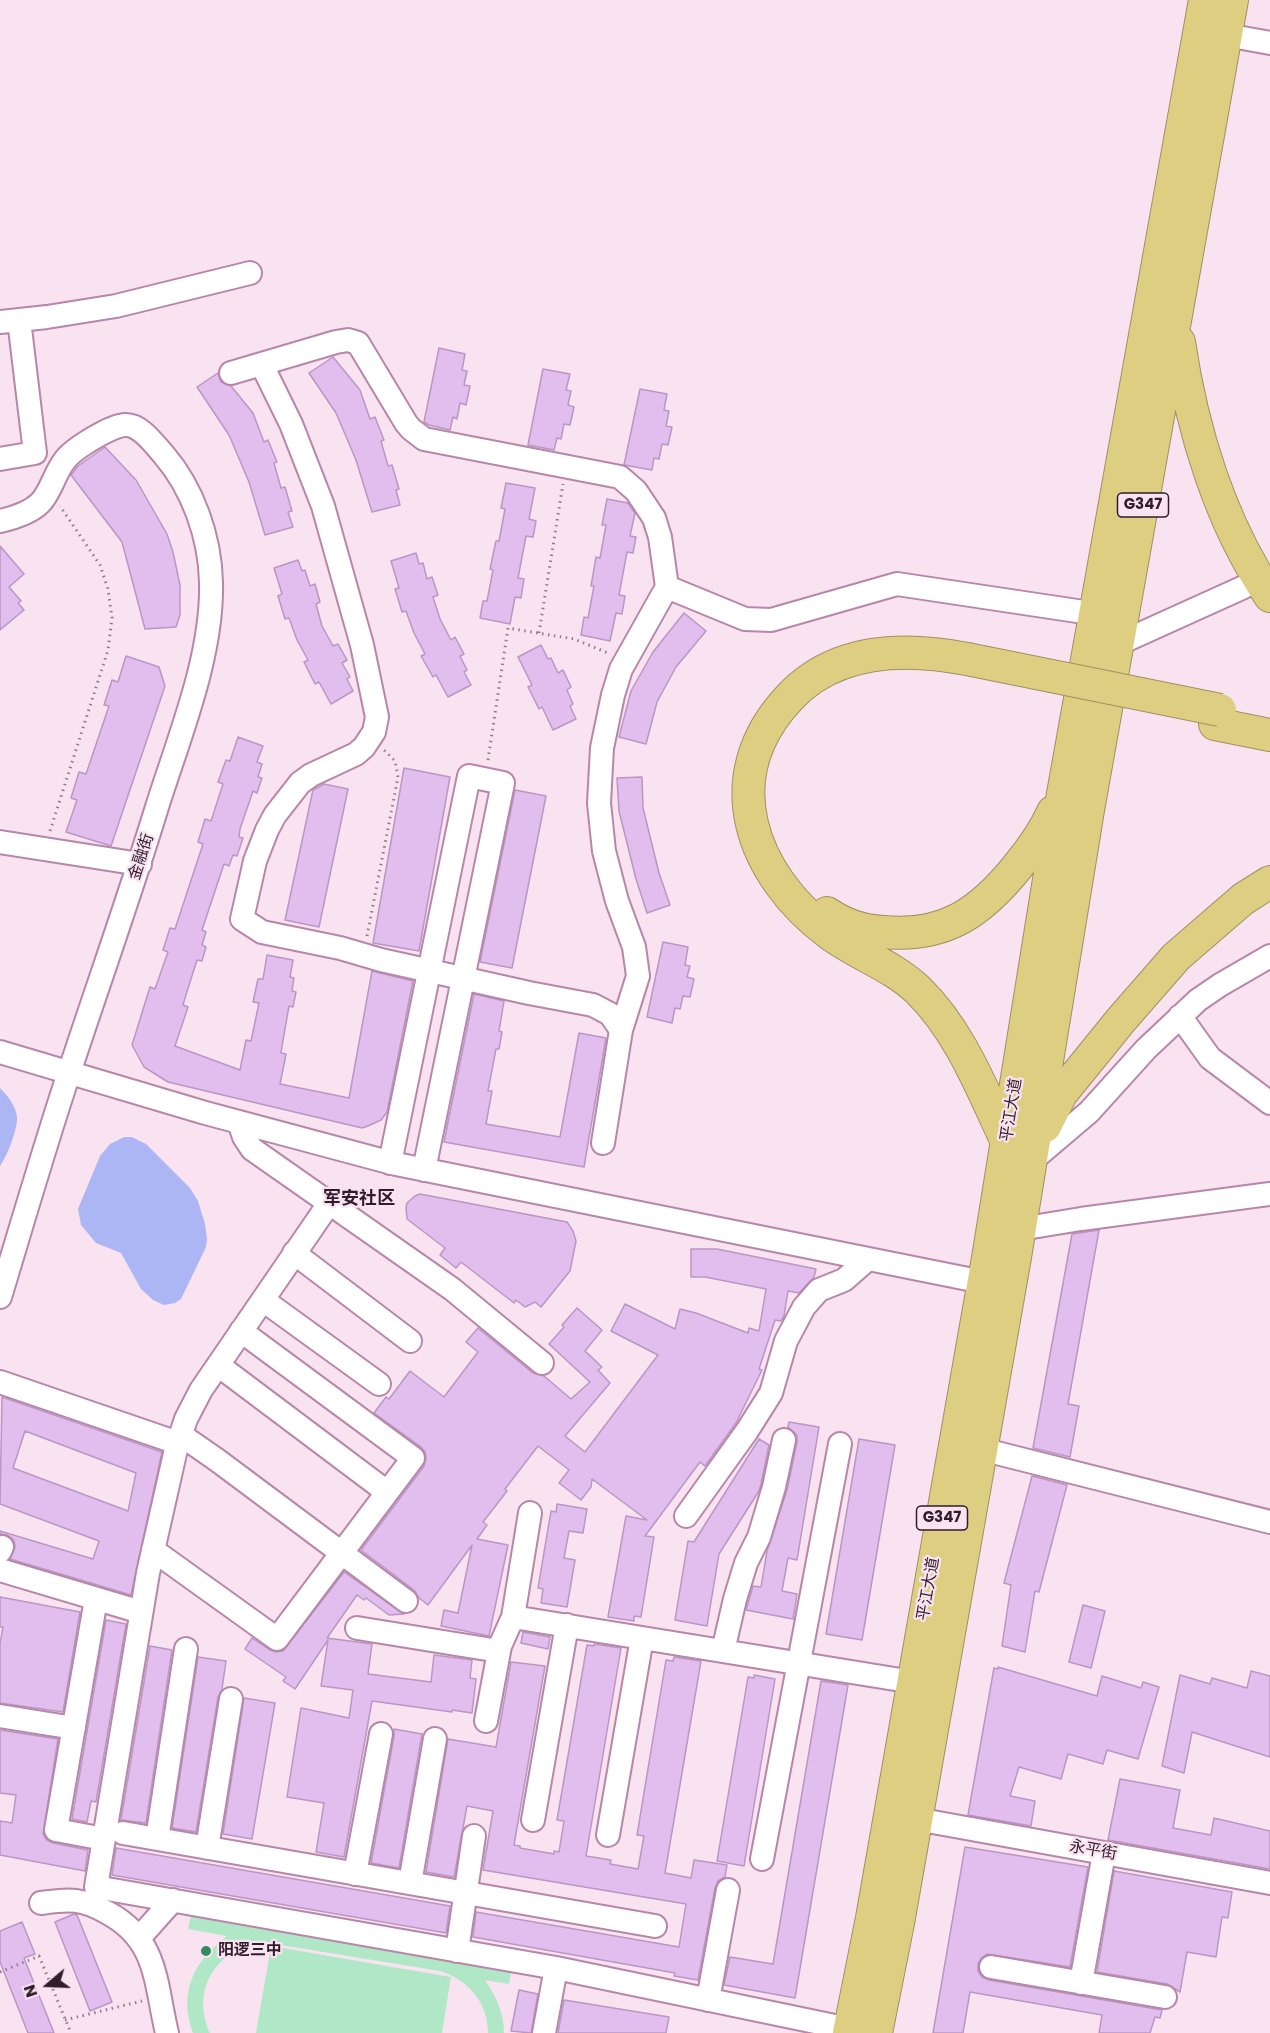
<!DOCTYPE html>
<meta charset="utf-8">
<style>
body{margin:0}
#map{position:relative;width:1270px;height:2033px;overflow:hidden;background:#f9e3f1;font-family:Poppins,sans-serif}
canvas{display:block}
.north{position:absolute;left:18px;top:1955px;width:60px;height:60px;-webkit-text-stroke:4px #f9e3f1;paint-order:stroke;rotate:251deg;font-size:16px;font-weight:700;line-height:24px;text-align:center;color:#301c2a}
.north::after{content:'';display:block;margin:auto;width:21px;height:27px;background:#301c2a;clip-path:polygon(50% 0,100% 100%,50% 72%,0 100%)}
</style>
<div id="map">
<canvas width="1270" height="2033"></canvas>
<div class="north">N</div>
</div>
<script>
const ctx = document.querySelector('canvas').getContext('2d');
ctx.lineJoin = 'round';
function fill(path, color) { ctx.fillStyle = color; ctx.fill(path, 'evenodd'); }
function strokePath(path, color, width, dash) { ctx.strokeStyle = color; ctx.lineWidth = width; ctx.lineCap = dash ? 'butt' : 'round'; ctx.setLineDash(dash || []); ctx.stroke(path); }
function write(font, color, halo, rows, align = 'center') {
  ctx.font = font + ' Poppins,"Noto Sans SC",sans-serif'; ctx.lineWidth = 4.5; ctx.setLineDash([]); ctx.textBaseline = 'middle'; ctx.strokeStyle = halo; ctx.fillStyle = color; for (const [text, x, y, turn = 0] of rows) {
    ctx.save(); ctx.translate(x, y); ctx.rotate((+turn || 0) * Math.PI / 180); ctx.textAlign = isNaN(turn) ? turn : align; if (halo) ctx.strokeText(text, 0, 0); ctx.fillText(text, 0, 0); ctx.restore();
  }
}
const green = new Path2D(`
 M191,1915L511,1972L509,1984L485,1980C496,1996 504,2013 504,2033H488C488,2002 468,1980 440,1971L262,1942C217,1949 190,1989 210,2033H193C178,1992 194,1961 227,1936L188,1929Z
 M271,1946L451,1977L442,2033H256Z`);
const water = new Path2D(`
 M0,1088C7,1095 16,1106 17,1117C18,1128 7,1157 0,1166Z
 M124,1137H132L146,1144L190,1188L198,1201L205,1224L207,1239L206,1247L181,1299L175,1303L164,1305L153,1300L141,1289L121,1253L96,1243L81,1225L78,1209L100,1156L110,1144Z`);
const building = new Path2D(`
 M439,348L465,354L462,370L467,371L464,385L470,386L466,405L460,403L457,419L453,417L450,430L429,425L424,422Z
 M333,357L360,390L370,419L375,417L384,440L381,441L388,466L392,465L399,489L396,490L400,505L372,512L356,460L336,413L309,373Z
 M543,369L570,374L566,390L571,391L568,405L574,407L570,425L564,424L561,439L557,438L554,450L528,445Z
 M218,373L221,382L231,386L253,413L264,442L268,440L277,462L274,463L281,488L285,487L292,511L288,512L293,527L265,535L249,482L229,435L197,387Z
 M640,389L667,394L664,410L669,411L666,426L672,427L668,445L662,444L659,459L654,458L652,470L624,465Z
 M105,447L136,480L167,534L173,552L180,585V615L176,627L145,629L122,542L71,475L78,466Z
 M506,483L535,488L529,519L536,521L533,537L526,536L518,578L524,579L521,598L515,597L510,624L480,618L483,601H487L493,570L490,569L496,541H499L505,509L501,508Z
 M607,499L628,503L635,513L630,536L636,537L633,553L627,552L619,595L625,596L622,614L616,613L610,641L581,635L584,617L588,618L594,586H591L596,557L600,558L606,525H602Z
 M0,546L24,574L9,587L21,601L18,603L24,610L0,630Z
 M416,553L419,564L423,563L427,579L432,577L438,595L433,597L440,619L451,640L455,637L464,654L460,656L467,670L464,672L471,685L448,697L436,675L433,677L421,656L425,654L414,633L406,611L402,612L395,589L399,588L391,561Z
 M298,560L302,571L305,570L310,586L315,584L320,602L316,604L322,626L333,646L338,644L347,660L342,663L350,677L347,679L353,691L331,704L319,682L315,684L304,662L308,660L297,640L289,618L285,619L278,596L282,594L274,568Z
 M684,613L706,631L676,667L657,702L646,744L619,737L631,691L653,652Z
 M541,645L548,659L551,658L558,673L563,670L571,687L567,690L573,704L570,706L576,719L553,730L542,707L539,709L528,687L532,685L518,657Z
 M126,656L159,667L165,686L111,846L66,832L77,800L71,798L79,772L86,774L109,706L104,705L112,680L118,682Z
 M238,737L263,746L257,762L262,764L258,777L262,778L257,793L253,791L240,829L239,837L243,838L237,856L233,855L229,866L224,864L202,930L206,932L202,945L206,947L202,961L197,960L185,998L183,1005L188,1007L175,1046L240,1070L246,1040L251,1041L259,1003L253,1002L258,979H263L267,955L293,960L290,977L294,978L292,991L296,992L293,1007L289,1006L282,1046L281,1053L286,1054L280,1084L349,1098L372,971L413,981L387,1112L381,1120L368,1126L362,1128L168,1082L144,1067L132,1045L150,987L155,989L168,952L163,950L170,928L175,929L203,844L198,842L205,819L211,821L223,784L218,782L226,760L230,761Z
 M404,768L450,777L419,951L373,943Z
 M642,777L643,808L659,873L670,905L647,913L636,879L619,811L617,778Z
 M324,784L348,789L319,927L285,920L313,790Z
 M515,790L546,796L512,968L480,962Z
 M663,942L688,947L685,965L690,966L687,977L694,979L690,997L683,996L680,1009L675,1008L672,1023L647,1017Z
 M474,994L504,1001L499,1031L502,1032L499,1049H496L488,1091H492L486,1124L560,1137L579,1033L606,1038L584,1167L444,1142Z
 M420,1194L567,1222L573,1231L576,1241L570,1271L541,1307L535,1302L525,1307L516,1300L514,1303L461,1262L456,1268L440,1255L445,1248L407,1219L406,1208L407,1203L415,1196Z
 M1099,1230L1068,1404L1079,1406L1070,1457L1033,1448L1072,1234Z
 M691,1249H717L816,1269L814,1277L799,1293L788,1291L784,1316L781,1321L775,1320L759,1369L762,1370L736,1423L705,1466L700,1462L645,1536L654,1537L641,1617L634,1616V1621L608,1617L626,1516L647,1520L592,1479L591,1487L581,1500L559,1483L569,1470L538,1446L505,1489L507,1491L483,1522L487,1525L477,1539L508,1545L489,1636L441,1626L444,1610L458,1613L472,1545L428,1605L419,1598L414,1590L361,1550L424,1466L426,1459L425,1452L421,1447L374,1413L386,1397L389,1399L410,1371L444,1397L478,1352L466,1342L478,1328L533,1373L544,1376L571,1399L590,1382L549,1344L564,1327L562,1325L577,1308L602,1330L585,1351L602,1367L598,1370L610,1383L565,1436L585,1452L658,1355L611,1331L625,1304L675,1329L680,1309L696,1313L748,1333L749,1328L759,1331L766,1289L705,1277H691Z
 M2,1397L162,1452L131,1595L10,1559L15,1547L14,1540L7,1535L0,1534V1531L93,1559L99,1541L0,1504ZM25,1431L136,1473L128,1511L13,1468Z
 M789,1422L819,1427L797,1560L788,1558L782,1591L797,1594L793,1619L746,1610L753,1586L761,1587L767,1551L787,1490L797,1442V1435L788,1427Z
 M759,1439L769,1445L761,1484L759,1491L719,1554L707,1626L675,1620L688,1541L694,1542Z
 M859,1439L895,1445L862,1640L826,1634Z
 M1032,1476L1067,1485L1039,1592L1035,1591L1025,1652L1002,1646L1011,1585L1004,1583Z
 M557,1504L587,1509L583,1533L569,1531L564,1558L575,1560L567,1607L541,1603L543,1589L538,1588L551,1511L556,1512Z
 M344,1572L404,1614L389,1615L366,1598L364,1600L357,1595L327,1638L372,1644L368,1674L431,1682L434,1655L472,1660L470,1678L476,1679L472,1713L452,1710V1712L372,1701L344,1857L316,1852L324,1803L287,1797L301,1708L349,1718L353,1690L321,1686L328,1640L295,1689L283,1681L286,1677L245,1649L252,1638L270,1650L276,1652L283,1651Z
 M0,1597L80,1612L63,1712L0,1703V1643L3,1627H0Z
 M1083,1605L1105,1611L1091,1668L1069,1662Z
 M106,1620L126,1624L96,1802L91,1801L87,1822L72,1819Z
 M523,1632L550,1637L548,1649L521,1643Z
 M594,1644L621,1648L586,1856L611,1860L610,1864L638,1869L644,1836L637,1835L666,1660L673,1661L674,1657L701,1661L665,1873L691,1878L694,1860L727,1865L725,1877L718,1881L715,1888L698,1980L674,1976L675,1973L473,1937L476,1912L679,1947L686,1904L483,1870L493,1811L467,1806L454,1877L426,1872L448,1739L496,1747L511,1662L545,1666L514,1845L520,1846V1848L554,1854V1851L559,1852L564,1821L557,1820L587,1645L594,1646Z
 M150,1646L172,1650L146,1823L121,1820Z
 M198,1657L226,1661L222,1689L218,1697L196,1832L172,1828Z
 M998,1667L1097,1696L1102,1676L1141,1688L1143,1682L1159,1687L1138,1759L1107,1750L1103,1764L1068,1754L1061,1779L1019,1767L1010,1796L1035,1801L1031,1826L968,1815L994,1668L998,1669Z
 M1251,1671L1270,1676V1757L1192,1732L1184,1773L1162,1766L1180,1675L1210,1684L1212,1678L1247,1688Z
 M754,1675L775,1679L744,1866L717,1861L748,1677L754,1678Z
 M821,1681L848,1685L795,1998L724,1985L730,1957L773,1964Z
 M244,1698L275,1703L252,1839L223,1834Z
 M394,1729L422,1734L399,1868L371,1863L394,1736Z
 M0,1730L58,1739L43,1834L47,1840L53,1843L88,1850L85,1871L0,1855V1821L12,1823L16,1795L0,1793Z
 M1120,1779L1180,1790L1173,1828L1211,1835L1214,1818L1270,1831V1869L1108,1840Z
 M965,1847L1088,1867L1070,1967L987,1954L981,1958L978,1964V1971L982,1977L989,1980L1162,2010L1160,2018L1155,2017L1150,2033H1099L1102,2015L970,1992L963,2033H933Z
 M116,1848L450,1906L446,1933L112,1875Z
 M1114,1871L1232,1892L1228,1918L1222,1917L1216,1957L1187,1952L1180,1992L1167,1984L1097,1972Z
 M74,1914L77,1915L112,2002L90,2011L55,1922Z
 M22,1922L35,1954L24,1958L54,2033H28L0,1962V1931Z
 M519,1990L538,1994L531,2033L511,2031Z
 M564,2000L669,2017L666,2033H558Z`);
const path = new Path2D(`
 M539,633L563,484
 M488,760L508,628L574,639L608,653
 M50,831L108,650L112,618L108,589L100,565L60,506
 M367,936L398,777L395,761L384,750
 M0,1972L39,1956L71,2033
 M65,2020L142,2001`);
const minor = new Path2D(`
 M1226,35L1270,43
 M0,322L47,317L116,306L250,273
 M262,365L291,424L323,506L362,645L377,717L374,732L364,747L356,754L311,775L300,783L275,815L267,830L255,861L242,919L262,932L340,948L381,960L529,993L593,1005L610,1014L621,1030L603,1143
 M231,373L336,342L348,340L358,343L406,423L411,429L424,439L620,477L636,491L654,518L660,537L667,587L621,669L613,695L602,748L599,803L604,851L617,901L634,947L638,976L621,1030
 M0,459L35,453L19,320
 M0,521C13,518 30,513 40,503C51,492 55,472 65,460C73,449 113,424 126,425C141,425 154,444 164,455C193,489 210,537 211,582C213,656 179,737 157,807C130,895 99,982 70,1070C45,1145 23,1221 0,1297
 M667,587L745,619L771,620L897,584L1097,614
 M1118,644L1244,587
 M0,842L140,864
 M1180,1016L1210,1058L1270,1103
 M0,1052L202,1112L396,1164L983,1282
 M239,1122L244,1137L252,1149L452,1289L542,1363
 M1030,1162L1089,1112L1146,1049L1198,1000L1220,985L1270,956
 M390,1163L469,776L503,783L424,1170
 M330,1202L201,1390L186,1419L176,1449L148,1573L96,1887L556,1968L849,2029
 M1020,1229L1081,1219L1270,1194
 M294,1253L410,1341
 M263,1300L379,1384
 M218,1365L387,1492
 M0,1382L178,1443
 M181,1435L217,1460L406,1601
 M981,1449L1270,1522
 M686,1516L747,1431L771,1393L786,1341L804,1307L819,1290L844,1280L868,1259
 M153,1550L277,1639L413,1458L241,1331
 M0,1551L2,1547
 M0,1570L141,1612
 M96,1599L56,1830L104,1839
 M513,1617L913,1682
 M357,1628L499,1651
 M723,1651L735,1599L746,1563L759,1537L774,1487L784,1440
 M0,1716L74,1728
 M486,1721L500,1646L513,1617L530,1513
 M916,1819L1270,1883
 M533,1820L567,1625
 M123,1833L655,1926
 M608,1835L642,1638
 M157,1839L186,1649
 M207,1848L231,1699
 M762,1859L840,1444
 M355,1874L381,1734
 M410,1883L435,1739
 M41,1903C70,1899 82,1898 108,1913C158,1940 155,1983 167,2033
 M140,1937L173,1900
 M457,1951L474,1836
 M991,1967L1165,1997
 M1081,1983L1104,1853
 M708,2000L728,1890
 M544,2033L556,1968`);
const highway = new Path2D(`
 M1179,342C1192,430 1220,522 1270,596
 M967,659C905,647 836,648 790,697C714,777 751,875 830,934C858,955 892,965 918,990C960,1031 982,1089 1007,1142
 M1215,724L1270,735
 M827,913C844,925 863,931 883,932C945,938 981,912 1018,866C1031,850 1044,832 1053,812
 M1045,1126L1061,1094L1121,1020L1176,957L1243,899L1270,882
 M849,2033L872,1918L989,1252L1061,805L1205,0
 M876,2033L898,1923L1015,1257L1088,810L1232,0`);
const highwayBridge = new Path2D(`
 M967,659L1220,710`);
const markers = [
 [206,1951,6,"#348b5f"]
];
const shields = [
 [1143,505,51],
 [942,1518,51]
];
const shieldNames = [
 ["G347",1143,505],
 ["G347",942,1518]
];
const streetNames = [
 ["金融街",142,857,-72],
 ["平江大道",1012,1110,-81],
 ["平江大道",929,1589,-80],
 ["永平街",1093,1851,10]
];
const poiNames = [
 ["阳逻三中",218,1951]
];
const neighbourhoodNames = [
 ["军安社区",359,1199]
];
fill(green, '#b0e7c6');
fill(water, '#adb6f4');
fill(building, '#e2beee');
strokePath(building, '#b996c4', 1.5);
strokePath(minor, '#b886a9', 26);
strokePath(highway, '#a09063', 34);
strokePath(path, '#917c8a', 3, [1.5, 4.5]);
strokePath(minor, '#fff', 22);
strokePath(highway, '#ddce82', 32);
strokePath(highwayBridge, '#a09063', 34, []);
strokePath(highwayBridge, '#ddce82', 32);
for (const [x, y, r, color] of markers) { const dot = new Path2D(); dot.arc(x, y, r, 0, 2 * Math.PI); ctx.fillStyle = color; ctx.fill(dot); strokePath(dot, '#f9e3f1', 2); }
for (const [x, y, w] of shields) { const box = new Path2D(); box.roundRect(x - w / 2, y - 12, w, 24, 4.5); ctx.fillStyle = '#f9e3f1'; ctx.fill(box); strokePath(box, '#301c2a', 1.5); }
write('bold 15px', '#301c2a', null, shieldNames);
write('16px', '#301c2a', '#f9e3f1', streetNames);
write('bold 16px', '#301c2a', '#f9e3f1', poiNames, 'left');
write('bold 18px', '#301c2a', '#f9e3f1', neighbourhoodNames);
</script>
